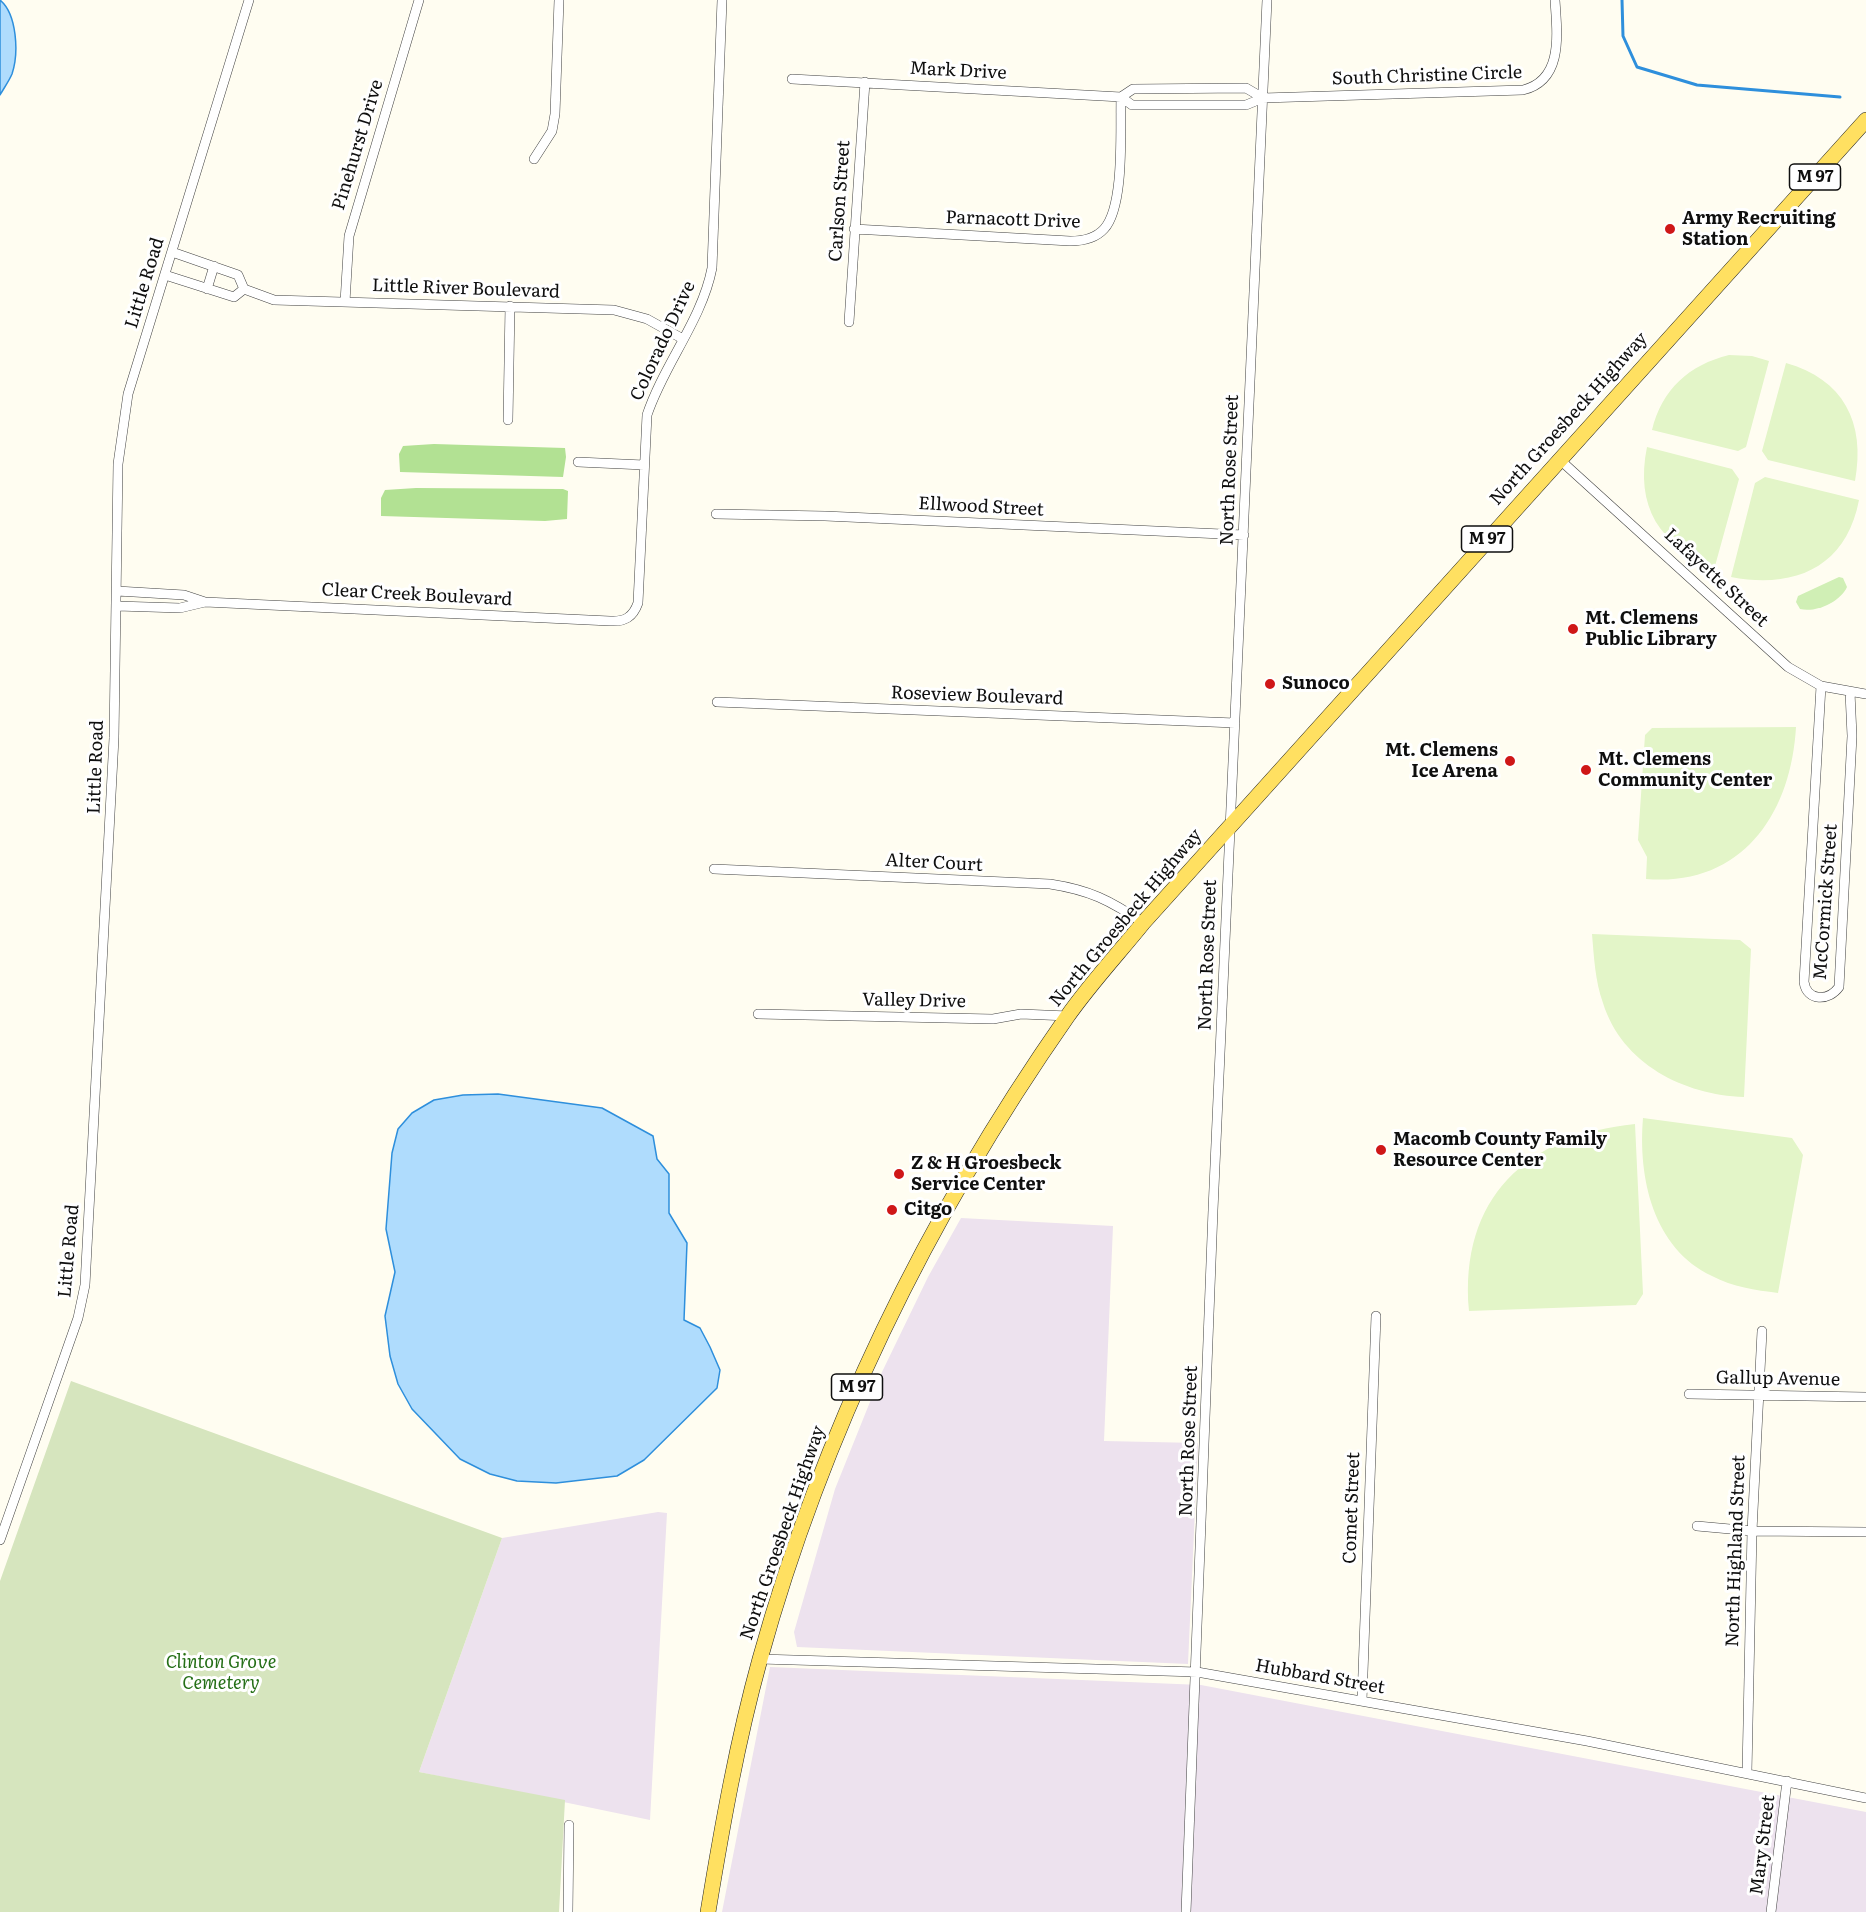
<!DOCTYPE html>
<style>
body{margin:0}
canvas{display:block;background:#fffdf1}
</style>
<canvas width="1866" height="1912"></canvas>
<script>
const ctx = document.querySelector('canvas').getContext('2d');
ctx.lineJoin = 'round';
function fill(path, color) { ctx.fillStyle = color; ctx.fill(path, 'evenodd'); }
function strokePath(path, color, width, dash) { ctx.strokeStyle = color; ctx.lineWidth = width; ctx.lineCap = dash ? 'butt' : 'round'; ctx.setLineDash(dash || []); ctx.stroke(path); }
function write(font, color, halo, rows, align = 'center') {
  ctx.font = font + ' Literata,serif'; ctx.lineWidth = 6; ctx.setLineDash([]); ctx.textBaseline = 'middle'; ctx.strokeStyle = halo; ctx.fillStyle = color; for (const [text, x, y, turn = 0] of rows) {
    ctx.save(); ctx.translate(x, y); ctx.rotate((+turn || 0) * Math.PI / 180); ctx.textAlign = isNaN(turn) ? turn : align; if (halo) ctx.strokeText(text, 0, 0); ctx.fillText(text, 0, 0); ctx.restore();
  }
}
const industrial = new Path2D(`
 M961,1218L1113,1226L1104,1441L1198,1443L1188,1664L797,1647L794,1632L835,1489L882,1372L928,1277Z
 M658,1512L667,1513L650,1820L419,1772L502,1538Z
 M770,1667L1201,1685L1866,1812V1912H722Z`);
const green = new Path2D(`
 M1839,577L1843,578L1847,587C1840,602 1816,613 1800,609L1796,602L1798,596Z`);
const forest = new Path2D(`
 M434,444L565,448L566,457L563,477L400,472L399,454L403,446Z
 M416,488L563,489L568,491L567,519L545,521L381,516V498L385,490Z`);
const cemetery = new Path2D(`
 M71,1381L502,1538L419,1772L565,1800L559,1912H0V1581Z`);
const pitch = new Path2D(`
 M1729,355L1752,356L1769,361L1746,447L1738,451L1652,430C1662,389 1689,365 1729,355Z
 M1786,363C1843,379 1866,422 1855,481L1768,460L1762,451Z
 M1647,447L1732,469L1739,479L1715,566C1659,546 1635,506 1647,447Z
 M1765,477L1859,500C1846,568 1794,589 1731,577L1755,483Z
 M1796,727C1791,814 1742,887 1646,879L1647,857L1638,840L1645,735L1652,728Z
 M1592,934L1740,940L1751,949L1744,1097C1684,1095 1622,1064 1603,1003C1595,981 1594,957 1592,934Z
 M1643,1118L1792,1138L1803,1155L1778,1293C1755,1290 1733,1287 1712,1276C1653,1248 1638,1178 1643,1118Z
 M1635,1124L1643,1294L1636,1305L1469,1311C1459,1198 1527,1135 1635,1124Z`);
const water = new Path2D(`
 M0,0C17,14 19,53 12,74C9,81 4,88 0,95Z
 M498,1094L602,1108L653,1136L657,1159L669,1174V1213L687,1243L684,1320L700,1328L710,1347L720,1370L717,1388L644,1460L617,1476L556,1483L517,1481L490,1474L460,1459L412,1409L398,1384L390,1356L385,1316L395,1272L386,1229L392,1153L398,1129L412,1113L434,1100L463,1095Z`);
const stream = new Path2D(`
 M1622,0L1623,36L1637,67L1697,85L1840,97`);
const street = new Path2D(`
 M792,79L1121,97C1120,129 1125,206 1104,229C1095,239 1083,241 1070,241L854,229
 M1263,98L1246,88L1133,89L1121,97L1132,105H1246L1263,98L1523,90C1564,80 1557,33 1555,0
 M534,159L552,131L555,114L559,0
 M165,275L234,297L244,289L238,275L172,252
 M207,289L214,266
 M244,289L274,300L614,310L647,319L683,339
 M345,302L349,236L419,0
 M849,322L865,82
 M508,420L510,306
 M1559,459L1788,667L1821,686L1866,694
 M578,462L644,465
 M716,514L825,516L1244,535
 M117,591L184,595L205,602L180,608L117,606
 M205,602L610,621C625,622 633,617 638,603L647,415C664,364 702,320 712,268L722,0
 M1821,686L1804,982C1807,1002 1829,1001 1839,987L1852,736L1850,692
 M717,702L1235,723
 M714,869L1050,884C1089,890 1110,900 1143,923
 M758,1014L993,1019L1021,1014L1068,1016
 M1689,1394L1866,1397
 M1697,1526L1752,1531L1866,1532
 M0,1540L78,1318L85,1285L114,738L118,464L128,394L249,0
 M760,1659L1197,1672L1587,1741L1866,1798
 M1362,1700L1376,1316
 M1747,1772L1752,1531L1762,1331
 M568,1912L569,1825
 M1186,1912L1213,1210L1267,0
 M1771,1912L1787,1781`);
const primary = new Path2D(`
 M708,1912C722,1827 737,1742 760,1659C824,1428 930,1213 1067,1017C1090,984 1118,954 1143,923L1866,120`);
const markers = [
 [1670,229,6,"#cf1717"],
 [1573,629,6,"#cf1717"],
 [1270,684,6,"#cf1717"],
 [1510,761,6,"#cf1717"],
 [1586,770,6,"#cf1717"],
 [1381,1150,6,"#cf1717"],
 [899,1174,6,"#cf1717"],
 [892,1210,6,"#cf1717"]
];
const shields = [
 [1815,177,51],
 [1487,539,51],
 [857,1387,51]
];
const shieldNames = [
 ["M 97",1815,177],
 ["M 97",1487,539],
 ["M 97",857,1387]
];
const streetNames = [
 ["Mark Drive",958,71,3],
 ["South Christine Circle",1427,76,-2],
 ["Pinehurst Drive",358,145,-73],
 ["Carlson Street",840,201,-86],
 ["Parnacott Drive",1013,220,2],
 ["Little Road",145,283,-73],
 ["Little River Boulevard",466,289,2],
 ["Colorado Drive",663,341,-65],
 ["North Groesbeck Highway",1569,419,-48],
 ["North Rose Street",1230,470,-88],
 ["Ellwood Street",981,507,3],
 ["Lafayette Street",1716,578,43],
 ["Clear Creek Boulevard",417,595,3],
 ["Roseview Boulevard",977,696,2],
 ["Little Road",96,767,-88],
 ["Alter Court",934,863,3],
 ["McCormick Street",1826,902,-86],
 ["North Groesbeck Highway",1126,918,-50],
 ["North Rose Street",1208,955,-88],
 ["Valley Drive",914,1001,1],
 ["Little Road",69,1251,-85],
 ["Gallup Avenue",1778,1379,1],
 ["North Rose Street",1189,1441,-88],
 ["Comet Street",1352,1508,-88],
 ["North Groesbeck Highway",783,1533,-71],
 ["North Highland Street",1736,1551,-88],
 ["Hubbard Street",1320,1677,10],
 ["Mary Street",1763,1845,-83]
];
const poiNames = [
 ["Army Recruiting",1682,219],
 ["Station",1682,240],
 ["Mt. Clemens",1585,619],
 ["Public Library",1585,640],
 ["Sunoco",1282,684],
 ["Mt. Clemens",1498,751,"right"],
 ["Ice Arena",1498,772,"right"],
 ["Mt. Clemens",1598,760],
 ["Community Center",1598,781],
 ["Macomb County Family",1393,1140],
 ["Resource Center",1393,1161],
 ["Z & H Groesbeck",911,1164],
 ["Service Center",911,1185],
 ["Citgo",904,1210]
];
const parkNames = [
 ["Clinton Grove",221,1663],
 ["Cemetery",221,1684]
];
fill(industrial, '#ede2ee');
fill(green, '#d0efb5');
fill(forest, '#b2e193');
fill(cemetery, '#d6e5be');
fill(pitch, '#e3f5c8');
fill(water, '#afdcfd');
strokePath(water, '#2e8fdc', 1.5);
strokePath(stream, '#2e8fdc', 3);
strokePath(street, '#424242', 10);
strokePath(primary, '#202020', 16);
strokePath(street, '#fff', 9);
strokePath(primary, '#ffe061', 15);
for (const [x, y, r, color] of markers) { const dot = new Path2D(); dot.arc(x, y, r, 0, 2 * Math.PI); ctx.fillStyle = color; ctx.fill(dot); strokePath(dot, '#fff', 2); }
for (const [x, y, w] of shields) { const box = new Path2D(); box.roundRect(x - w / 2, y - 13, w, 26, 4.5); ctx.fillStyle = '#fff'; ctx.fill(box); strokePath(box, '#0f0f0f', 1.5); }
write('bold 16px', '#0f0f0f', null, shieldNames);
write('18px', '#0f0f0f', '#fff', streetNames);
write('bold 18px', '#0f0f0f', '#fff', poiNames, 'left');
write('italic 18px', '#256f17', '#fff', parkNames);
</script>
